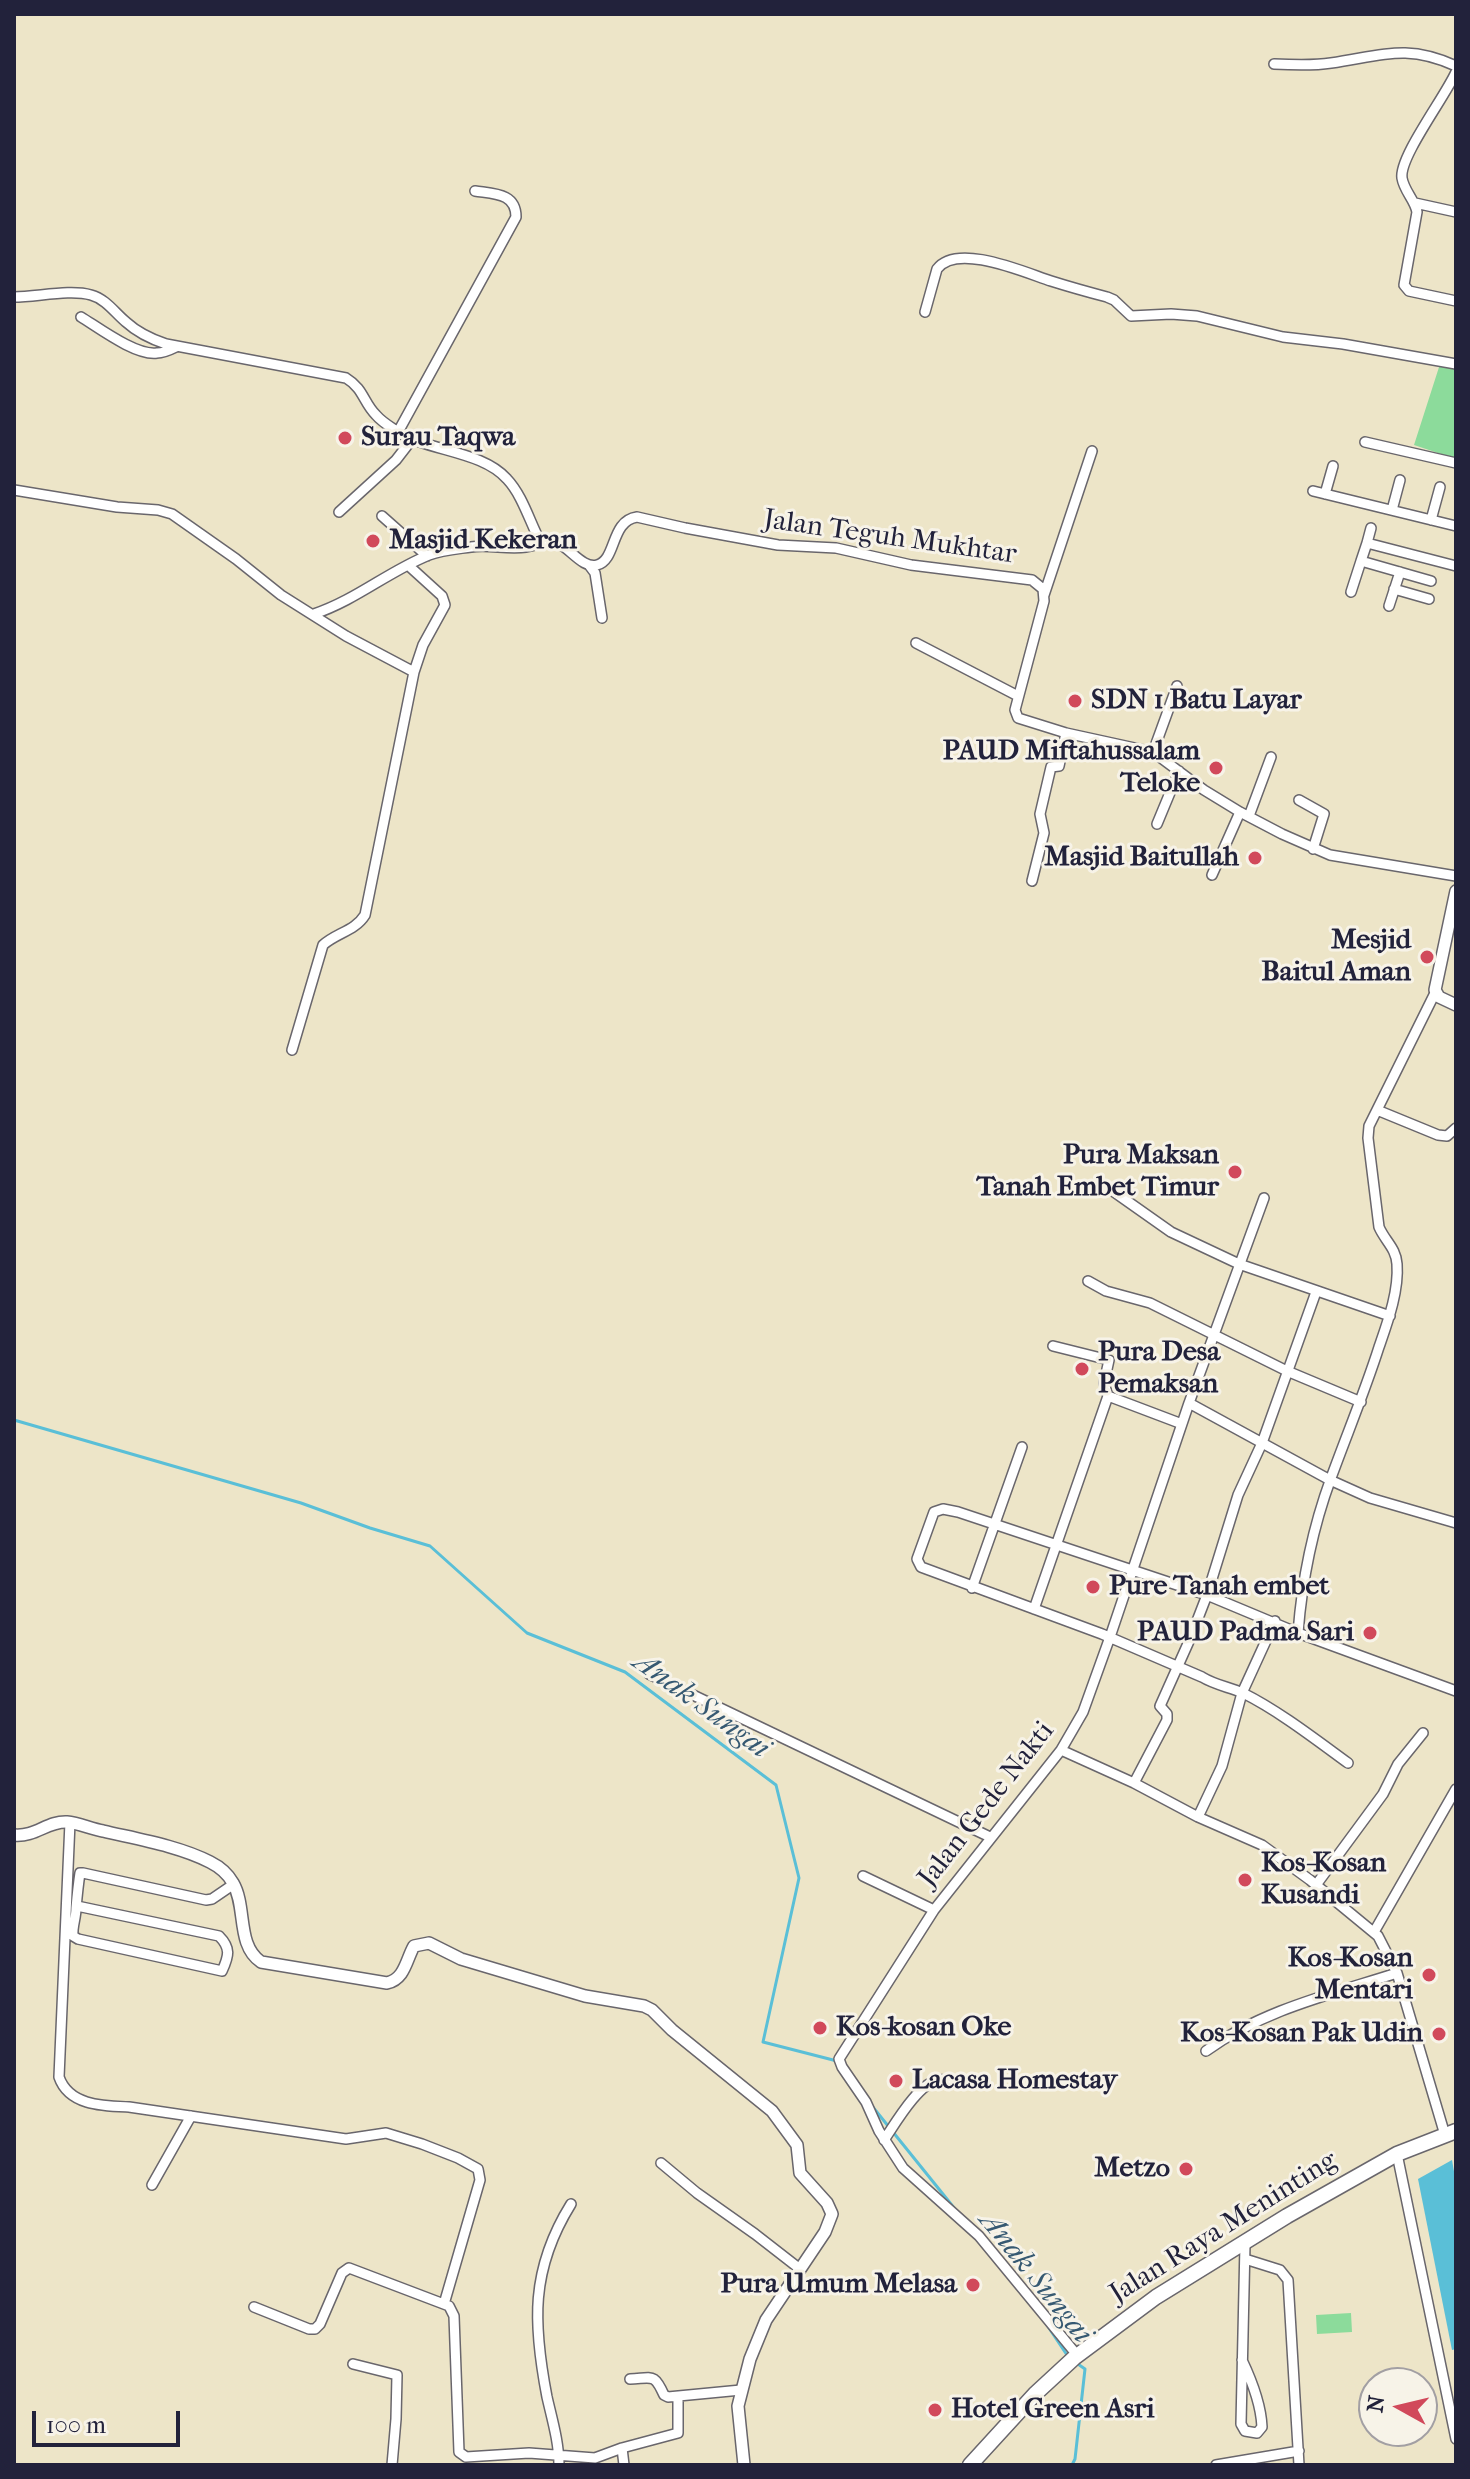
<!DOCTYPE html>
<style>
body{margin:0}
#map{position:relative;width:1470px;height:2479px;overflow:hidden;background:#ede5c8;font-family:"IM FELL French Canon",serif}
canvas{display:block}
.frame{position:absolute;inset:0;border:16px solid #22223b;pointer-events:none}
.north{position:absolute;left:1358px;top:2367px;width:80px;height:80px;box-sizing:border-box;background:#f7f3e8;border:2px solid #a29fa3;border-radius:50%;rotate:278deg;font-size:22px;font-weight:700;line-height:32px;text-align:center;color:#22223b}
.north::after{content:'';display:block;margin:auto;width:28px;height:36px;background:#d1495b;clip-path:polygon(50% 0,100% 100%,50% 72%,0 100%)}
.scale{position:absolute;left:32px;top:2411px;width:148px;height:36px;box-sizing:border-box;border:4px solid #22223b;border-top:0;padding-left:10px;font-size:24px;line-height:28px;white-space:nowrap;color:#22223b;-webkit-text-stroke:6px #f7f3e8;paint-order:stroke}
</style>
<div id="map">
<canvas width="1470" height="2479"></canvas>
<div class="frame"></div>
<div class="north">N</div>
<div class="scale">100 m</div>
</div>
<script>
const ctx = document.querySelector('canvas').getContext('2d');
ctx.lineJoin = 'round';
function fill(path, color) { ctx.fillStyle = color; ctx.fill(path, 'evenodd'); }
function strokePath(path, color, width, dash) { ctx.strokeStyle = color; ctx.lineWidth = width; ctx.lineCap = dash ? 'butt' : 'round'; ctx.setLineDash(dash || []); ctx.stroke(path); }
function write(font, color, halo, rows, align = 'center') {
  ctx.font = font + ' "IM FELL French Canon",serif'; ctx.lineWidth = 6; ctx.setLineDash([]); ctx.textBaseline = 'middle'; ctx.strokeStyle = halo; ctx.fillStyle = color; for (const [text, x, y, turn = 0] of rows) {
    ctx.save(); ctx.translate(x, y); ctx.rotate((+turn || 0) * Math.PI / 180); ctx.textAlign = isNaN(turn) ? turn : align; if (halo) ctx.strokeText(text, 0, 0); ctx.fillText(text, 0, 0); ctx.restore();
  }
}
const green = new Path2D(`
 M1440,364L1456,369V459L1414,445Z
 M1351,2313L1352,2332L1317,2334L1316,2315Z`);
const water = new Path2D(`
 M1452,2160L1456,2183V2349L1452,2350L1418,2179Z`);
const stream = new Path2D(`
 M14,1420L301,1503L370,1528L430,1546L527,1633L625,1672L776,1785L799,1878L763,2042L837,2061
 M872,2106L955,2209
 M1047,2325L1069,2358
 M1072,2465L1075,2459L1085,2369L1075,2362`);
const minor = new Path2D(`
 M1274,64C1293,65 1312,66 1331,63C1381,56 1406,43 1456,66
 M1456,72C1445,97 1399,157 1402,178C1404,191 1415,200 1417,212L1404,285L1409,291L1456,301
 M1415,203L1456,212
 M14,297C37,297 70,289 91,295C106,299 115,313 126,322C138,333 151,339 166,344L346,378C364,389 363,402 376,415C381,421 389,426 395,430C428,452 481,450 507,479C523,496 530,523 541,543
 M925,312L937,269C957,242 1026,273 1051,281C1070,287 1088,292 1107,297L1114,300L1131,316L1171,314L1197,316L1283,337L1343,344L1456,364
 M81,317C99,328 136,356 157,353C163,353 170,350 176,347
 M398,432L516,217C516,193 494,194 475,191
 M1365,442L1456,463
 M14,490L117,507L158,510L172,514L236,559L281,595L346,636L414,672
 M1313,491L1456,526
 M1325,494L1333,466
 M1392,510L1400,480
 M339,512L396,460L413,438
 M382,516L427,556
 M1431,520L1440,487
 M1367,543L1371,528
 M589,565L595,573L602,618
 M1431,581L1361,561L1367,543L1456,566
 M1394,589L1429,599
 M1351,592L1361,561
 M1044,595L1092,451
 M1389,606L1400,572
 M314,614C356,600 389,571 429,555C442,550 457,549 471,547C489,544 507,550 526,547C535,546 546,539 555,542C569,546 582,569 597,565C617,560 610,521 637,517L685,528L778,545L836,548L911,565L1032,580L1043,589L1044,601L1015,710L1018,718L1066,733L1153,752L1204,790L1240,812L1282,834L1330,855L1456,876
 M916,643L1018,696
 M1153,752L1177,686
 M1299,800L1324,814L1313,849
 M1249,816L1271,757
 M1157,824L1179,771
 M1212,875L1240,812
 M1032,881L1044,833L1040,814L1051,767L1059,766L1066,733
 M292,1050L323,945C336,933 355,931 365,915L414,672L423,645L445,605L442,596L409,566
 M1377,1110L1438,1135L1447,1136L1456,1128
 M1110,1189L1171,1232L1239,1264L1390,1316
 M1088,1281L1106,1291L1150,1303L1287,1371L1361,1402
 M1053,1346L1109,1360L1104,1383L1108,1396
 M1108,1396L1182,1424
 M1189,1403L1330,1480L1370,1498L1456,1523
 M972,1588L1022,1447
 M1034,1609L1108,1396
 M1298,1633C1302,1581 1313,1527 1331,1478C1347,1434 1365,1391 1379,1347C1388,1321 1399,1291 1397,1264C1396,1248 1385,1241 1379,1227L1368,1138L1369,1126L1435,993
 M649,1674L990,1837
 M1061,1750L1134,1783L1198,1817L1262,1845L1310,1880L1378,1936L1397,1973L1445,2135
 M1348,1763C1315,1739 1279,1711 1243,1693C1229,1687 1215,1685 1202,1677L1102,1634L921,1567L917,1559L934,1512L943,1509L958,1512L1207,1595L1298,1633L1456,1691
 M1134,1783L1167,1720V1714L1160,1706L1190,1639L1207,1595L1238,1495L1262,1443L1316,1292
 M1198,1817L1222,1766L1242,1693L1275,1621
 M70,1822L59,2077C69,2106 104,2106 129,2107L346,2139L386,2133L422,2144L458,2158L478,2169L480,2180L444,2304
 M863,1876L934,1910
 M1316,1885L1383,1794L1398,1764L1423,1733
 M77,1906L219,1936C231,1948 229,1956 222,1971L78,1939L73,1936C72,1926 76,1919 76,1908C77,1897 78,1886 80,1873H83L206,1900L212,1899L234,1884
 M1374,1932L1456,1789
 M1206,2051C1262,2010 1332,1994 1397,1973
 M884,2140C895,2124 919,2082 939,2080C947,2079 956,2082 964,2084
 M1397,2154L1456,2439
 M661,2163L697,2193L755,2234L800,2269
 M152,2185L191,2116
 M1245,2259L1280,2270L1288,2280L1299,2465
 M254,2307L309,2329H315L320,2324L342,2273L349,2268L449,2306L454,2316L459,2452L466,2457L529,2453L595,2458L622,2448L678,2433V2396
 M1077,2355L979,2236L903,2168L879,2131L866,2102L842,2067L839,2059L934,1910L1061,1750L1083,1712L1110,1637L1189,1403L1264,1198
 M1242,2360C1252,2381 1261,2404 1262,2427L1257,2433L1245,2431L1241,2424L1245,2244
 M353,2364L397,2375L396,2419L392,2465
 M630,2379C653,2378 654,2373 664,2395L668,2397L741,2390
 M622,2448L624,2465
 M559,2465C559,2442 552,2419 547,2397C533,2324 530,2270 571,2204
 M1216,2465L1299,2451`);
const tertiary = new Path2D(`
 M1456,891L1435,990L1439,997L1456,1005
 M14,1835C36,1837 47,1821 67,1822C79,1823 91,1829 103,1831C137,1839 179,1846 210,1862C220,1867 228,1874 233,1883C247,1907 236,1945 261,1962L387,1983C405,1979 406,1960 414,1946L429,1943L461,1959L585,1996L644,2006L652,2010L672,2030L772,2111L797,2145L800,2173L827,2203L832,2214L825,2232L766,2320L750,2359L738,2406L744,2465`);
const trunk = new Path2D(`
 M970,2465L1035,2394L1074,2358L1156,2297L1287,2216L1397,2154L1456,2131`);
const markers = [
 [345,438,8,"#d1495b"],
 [373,541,8,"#d1495b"],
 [1075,701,8,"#d1495b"],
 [1216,768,8,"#d1495b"],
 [1255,858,8,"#d1495b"],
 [1427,957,8,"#d1495b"],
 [1235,1172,8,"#d1495b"],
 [1082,1369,8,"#d1495b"],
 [1093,1587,8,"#d1495b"],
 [1370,1633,8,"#d1495b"],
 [1245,1880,8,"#d1495b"],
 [1429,1975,8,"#d1495b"],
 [820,2028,8,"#d1495b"],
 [1439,2034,8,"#d1495b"],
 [896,2081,8,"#d1495b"],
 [1186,2169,8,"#d1495b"],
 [973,2285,8,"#d1495b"],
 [935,2410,8,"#d1495b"]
];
const poiNames = [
 ["Surau Taqwa",361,438],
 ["Masjid Kekeran",389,541],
 ["SDN 1 Batu Layar",1091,701],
 ["PAUD Miftahussalam",1200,752,"right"],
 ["Teloke",1200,784,"right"],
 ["Masjid Baitullah",1239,858,"right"],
 ["Mesjid",1411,941,"right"],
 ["Baitul Aman",1411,973,"right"],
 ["Pura Maksan",1219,1156,"right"],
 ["Tanah Embet Timur",1219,1188,"right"],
 ["Pura Desa",1098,1353],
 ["Pemaksan",1098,1385],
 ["Pure Tanah embet",1109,1587],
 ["PAUD Padma Sari",1354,1633,"right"],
 ["Kos-Kosan",1261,1864],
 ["Kusandi",1261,1896],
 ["Kos-Kosan",1413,1959,"right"],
 ["Mentari",1413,1991,"right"],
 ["Kos-kosan Oke",836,2028],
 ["Kos-Kosan Pak Udin",1423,2034,"right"],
 ["Lacasa Homestay",912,2081],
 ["Metzo",1170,2169,"right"],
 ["Pura Umum Melasa",957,2285,"right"],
 ["Hotel Green Asri",951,2410]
];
const streetNames = [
 ["Jalan Teguh Mukhtar",890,538,8],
 ["Jalan Gede Nakti",987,1805,-52],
 ["Jalan Raya Meninting",1224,2228,-32]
];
const waterNames = [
 ["Anak Sungai",701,1706,36],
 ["Anak Sungai",1035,2278,51]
];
fill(green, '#8cdb9b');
fill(water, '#5abfd7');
strokePath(stream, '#5abfd7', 3);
strokePath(minor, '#69666c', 12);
strokePath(tertiary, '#69666c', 14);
strokePath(trunk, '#69666c', 17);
strokePath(minor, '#fff', 9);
strokePath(tertiary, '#fff', 11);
strokePath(trunk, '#fff', 14);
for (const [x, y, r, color] of markers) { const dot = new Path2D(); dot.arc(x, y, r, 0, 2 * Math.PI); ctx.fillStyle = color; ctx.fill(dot); strokePath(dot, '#f7f3e8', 3); }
write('bold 28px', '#22223b', '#f7f3e8', poiNames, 'left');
write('28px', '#22223b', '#f7f3e8', streetNames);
write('italic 30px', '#365972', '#f7f3e8', waterNames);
</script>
